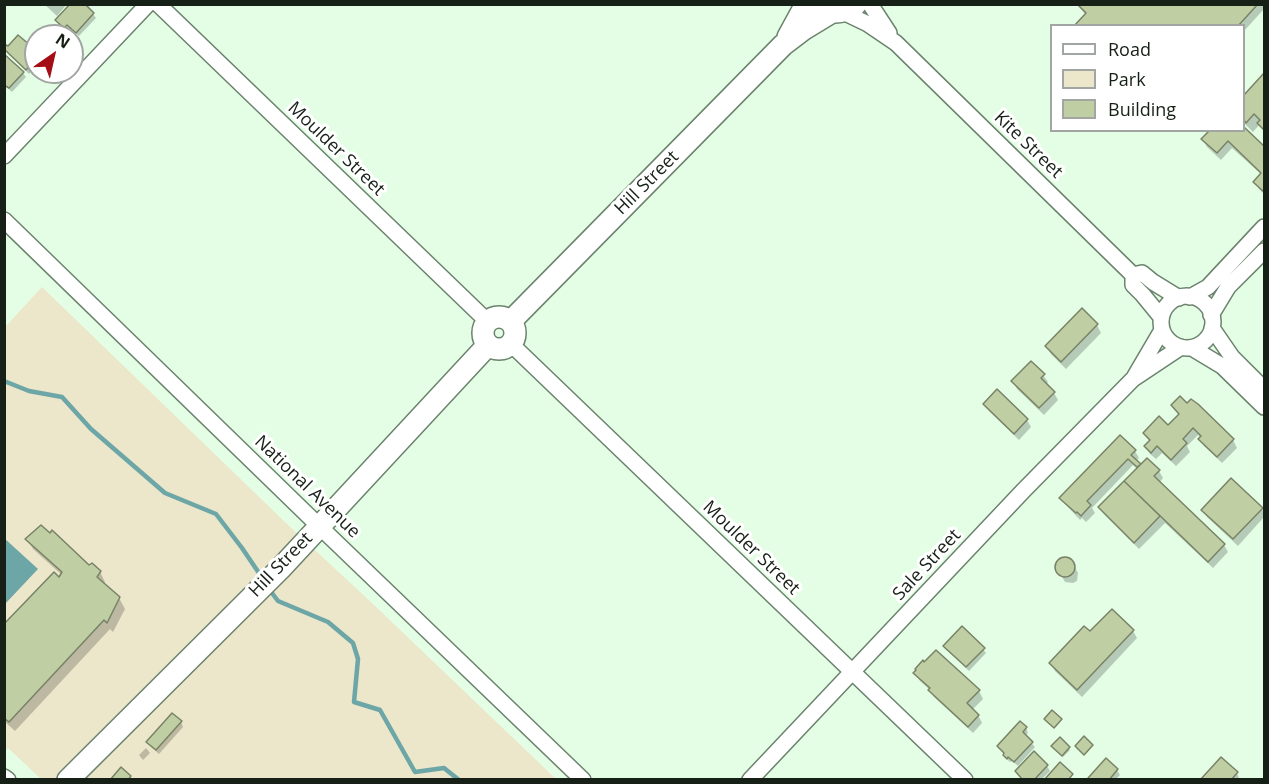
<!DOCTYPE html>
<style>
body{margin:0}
#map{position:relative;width:1269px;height:784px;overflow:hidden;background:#e4fee5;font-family:"Open Sans",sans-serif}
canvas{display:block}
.frame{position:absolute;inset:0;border:6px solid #162017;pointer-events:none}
.legend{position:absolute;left:1050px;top:24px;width:195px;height:108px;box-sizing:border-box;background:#fff;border:2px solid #a2a6a2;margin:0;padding:8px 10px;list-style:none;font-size:18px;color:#162017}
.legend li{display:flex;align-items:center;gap:12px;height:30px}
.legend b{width:30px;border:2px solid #a2a6a2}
.north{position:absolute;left:24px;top:24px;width:60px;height:60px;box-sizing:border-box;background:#fff;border:2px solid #a2a6a2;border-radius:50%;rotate:34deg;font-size:16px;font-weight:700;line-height:24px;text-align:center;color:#162017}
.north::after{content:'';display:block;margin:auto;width:21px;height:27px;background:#a50e15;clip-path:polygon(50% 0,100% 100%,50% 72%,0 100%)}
</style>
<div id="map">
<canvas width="1269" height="784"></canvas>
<div class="frame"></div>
<ul class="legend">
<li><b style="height:8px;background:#fff"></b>Road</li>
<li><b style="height:16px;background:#ece6ca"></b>Park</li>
<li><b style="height:16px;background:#c0cfa3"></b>Building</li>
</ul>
<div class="north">N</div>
</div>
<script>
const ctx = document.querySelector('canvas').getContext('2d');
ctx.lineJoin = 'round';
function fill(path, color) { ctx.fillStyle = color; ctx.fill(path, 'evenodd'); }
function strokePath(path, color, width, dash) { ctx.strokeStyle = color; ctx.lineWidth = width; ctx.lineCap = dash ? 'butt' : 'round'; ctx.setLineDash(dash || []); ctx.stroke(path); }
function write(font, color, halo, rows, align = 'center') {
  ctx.font = font + ' "Open Sans",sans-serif'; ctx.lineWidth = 6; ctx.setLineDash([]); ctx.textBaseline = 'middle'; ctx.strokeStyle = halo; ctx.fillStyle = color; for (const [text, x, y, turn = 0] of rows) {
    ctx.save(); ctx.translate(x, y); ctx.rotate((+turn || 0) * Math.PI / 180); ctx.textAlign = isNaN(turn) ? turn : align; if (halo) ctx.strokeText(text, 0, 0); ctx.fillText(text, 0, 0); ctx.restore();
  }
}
const green = new Path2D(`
 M42,287L286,523L373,604L556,779H41L8,748L5,751L4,324L7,325Z`);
const water = new Path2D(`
 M4,538L38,569L5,604H4Z`);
const shadow = new Path2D(`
 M44,4H67L57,16Z
 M1077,4H1262L1264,9L1244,31V26H1076L1086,15Z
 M93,14L96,18L79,36L70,28L68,32L60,25L57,20Z
 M5,48L36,52V62L33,66L34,68L29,74L8,53Z
 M4,56L23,73L26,77L12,92L4,85Z
 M1264,75V132L1260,124L1253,132L1244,123V97Z
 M1244,129L1264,148V194L1259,189L1255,182L1262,175L1232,148L1221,160L1207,147L1203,140L1244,130Z
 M1082,310L1097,325L1101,333L1066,369L1051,354L1046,346Z
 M1043,375L1048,382L1045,385L1054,393L1058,400L1044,415L1017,389L1013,381Z
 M985,404L1027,420L1031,427L1019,440L989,411Z
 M1173,405H1197L1233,440L1237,448L1222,463L1204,446L1200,439L1201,438L1198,435L1187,446L1190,452L1176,466L1162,453L1156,459L1150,454L1146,446L1150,442L1144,434L1168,427L1180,416Z
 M1135,451L1139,458L1136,461L1140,466L1159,471L1163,478L1159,483L1224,545L1228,552L1213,568L1165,523L1139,549L1105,515L1100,508L1137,469L1133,465L1092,508L1095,513L1086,522L1082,518L1080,520L1066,505L1061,498Z
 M1262,509L1264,514V517L1238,546L1207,517L1203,510Z
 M27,539L100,572L105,582L104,585L119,598L125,609L113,632L110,629L15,731L4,721V626L62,575L33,549Z
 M1062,559L1071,560L1078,573L1077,581L1073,583L1065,582L1057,568L1058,563Z
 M1133,631L1137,638L1082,697L1055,671L1051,664L1090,633Z
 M945,646L983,649L986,653L969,671L948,651Z
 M915,673L979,691L983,699L972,710L978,715L982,723L973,733L934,697L931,691L920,681Z
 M172,715L181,722L183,727L159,754L151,747L148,742Z
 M1026,728L1028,733L1025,736L1035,747L1018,766L1012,761L1010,762L1007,759L999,747Z
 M1060,739L1070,750L1063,757L1054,748Z
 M146,748L150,753L143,760L139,755Z
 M1106,760L1117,770L1120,775L1115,780H1088Z
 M1047,766L1050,771L1041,780H1023L1017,771Z
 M1237,773L1239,778L1238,780H1202Z`);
const stream = new Path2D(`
 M4,381L29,391L62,397L91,429L165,493L216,514L242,548L263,579
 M269,589L278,601L328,622L353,643L358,659L354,702L380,710L415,772L444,768L459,780`);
const building = new Path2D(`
 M70,4H85L94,13L76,33L67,25L64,28L55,20Z
 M1077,4H1258L1238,26H1074L1086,13Z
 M18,35L36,50V55L31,61L33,62L26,70L4,49V46L6,45L8,46Z
 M4,54L24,72L9,88L4,85Z
 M1264,73V130L1257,123L1260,120L1254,114L1246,123L1244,120V95Z
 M1244,127L1264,146V192L1253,182L1261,173L1228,141L1217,153L1201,139L1210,130H1244Z
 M1082,308L1098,324L1061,362L1045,346Z
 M1031,361L1045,374L1041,378L1055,392L1039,408L1011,381Z
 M997,389L1028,419L1014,434L983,404Z
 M1180,396L1187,403L1191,399L1198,404L1234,439L1217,457L1198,439L1201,436L1193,428L1183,439L1187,443L1171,460L1157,446L1151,453L1144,446L1150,440L1143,433L1159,416L1168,425L1179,414L1171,405Z
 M1120,435L1136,450L1131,455L1141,464L1137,467L1128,459L1087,501L1091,505L1081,516L1077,512L1076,513L1059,498Z
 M1147,458L1160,470L1154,476L1225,544L1208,562L1124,481Z
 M1231,478L1263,508L1233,539L1201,510Z
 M1124,481L1160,516L1134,543L1098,507Z
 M41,525L50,533L52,530L89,565L92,563L101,571L97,577L120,597L107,623L104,620L9,722L4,718V624L54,572L59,577L62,572L25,539Z
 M1055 567a10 10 0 1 1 20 0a10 10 0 1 1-20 0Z
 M1112,609L1134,630L1077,690L1049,663L1084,626L1090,631Z
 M962,626L985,648L966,667L943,646Z
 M936,650L980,690L967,703L979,715L968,727L928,690L930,688L913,673L916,670L915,669L923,660L924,662Z
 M1052,710L1062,719L1054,728L1044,719Z
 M172,713L182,721L156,750L146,742Z
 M1020,721L1027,727L1023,732L1033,742L1014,762L1008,757L1007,759L1003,755L1004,753L997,746Z
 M1084,736L1093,745L1084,755L1075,746Z
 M1060,737L1070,747L1062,756L1051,746Z
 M1034,751L1048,765L1034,780H1023L1015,771Z
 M1221,757L1238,772L1231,780H1200Z
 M1106,758L1118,769L1109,780H1090L1088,778Z
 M1060,762L1073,774L1068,780H1044Z
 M121,767L131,776L128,780H110Z`);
const street = new Path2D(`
 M158,4L487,321
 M870,4L889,33
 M843,12L868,24L896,43L1133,275V285L1143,295L1161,317
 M4,156L148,4
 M4,220L319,526L583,780
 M1133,275L1142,273L1153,282L1179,298
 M1161 322a26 26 0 1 1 52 0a26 26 0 1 1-52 0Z
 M1190,297L1208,287L1264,227
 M1211,315L1228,287L1264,251
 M1212,328L1232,357L1264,389
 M511,344L965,780
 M1192,348L1222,366L1264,407
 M1135,376L1162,330
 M4,777L8,780
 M750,780L1023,491L1133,379L1181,347`);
const secondary = new Path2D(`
 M821,7C833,15 844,13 856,4
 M788,37L806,4
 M483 333a16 16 0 1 1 32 0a16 16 0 1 1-32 0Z
 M511,321L783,45L804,29L832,12
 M68,780L280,569L488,345`);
const streetNames = [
 ["Kite Street",1028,145,44],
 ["Moulder Street",336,149,44],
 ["Hill Street",647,183,-45],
 ["National Avenue",307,487,44],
 ["Moulder Street",751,548,44],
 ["Hill Street",281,565,-46],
 ["Sale Street",927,565,-47]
];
fill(green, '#ece6ca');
fill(water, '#6ca6a6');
fill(shadow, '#0003');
strokePath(stream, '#6ca6a6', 4.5);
fill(building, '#c0cfa3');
strokePath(building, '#788266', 1.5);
strokePath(street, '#6b836d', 18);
strokePath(secondary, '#6b836d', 24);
strokePath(street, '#fff', 15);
strokePath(secondary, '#fff', 21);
write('18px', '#162017', '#fff', streetNames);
</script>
